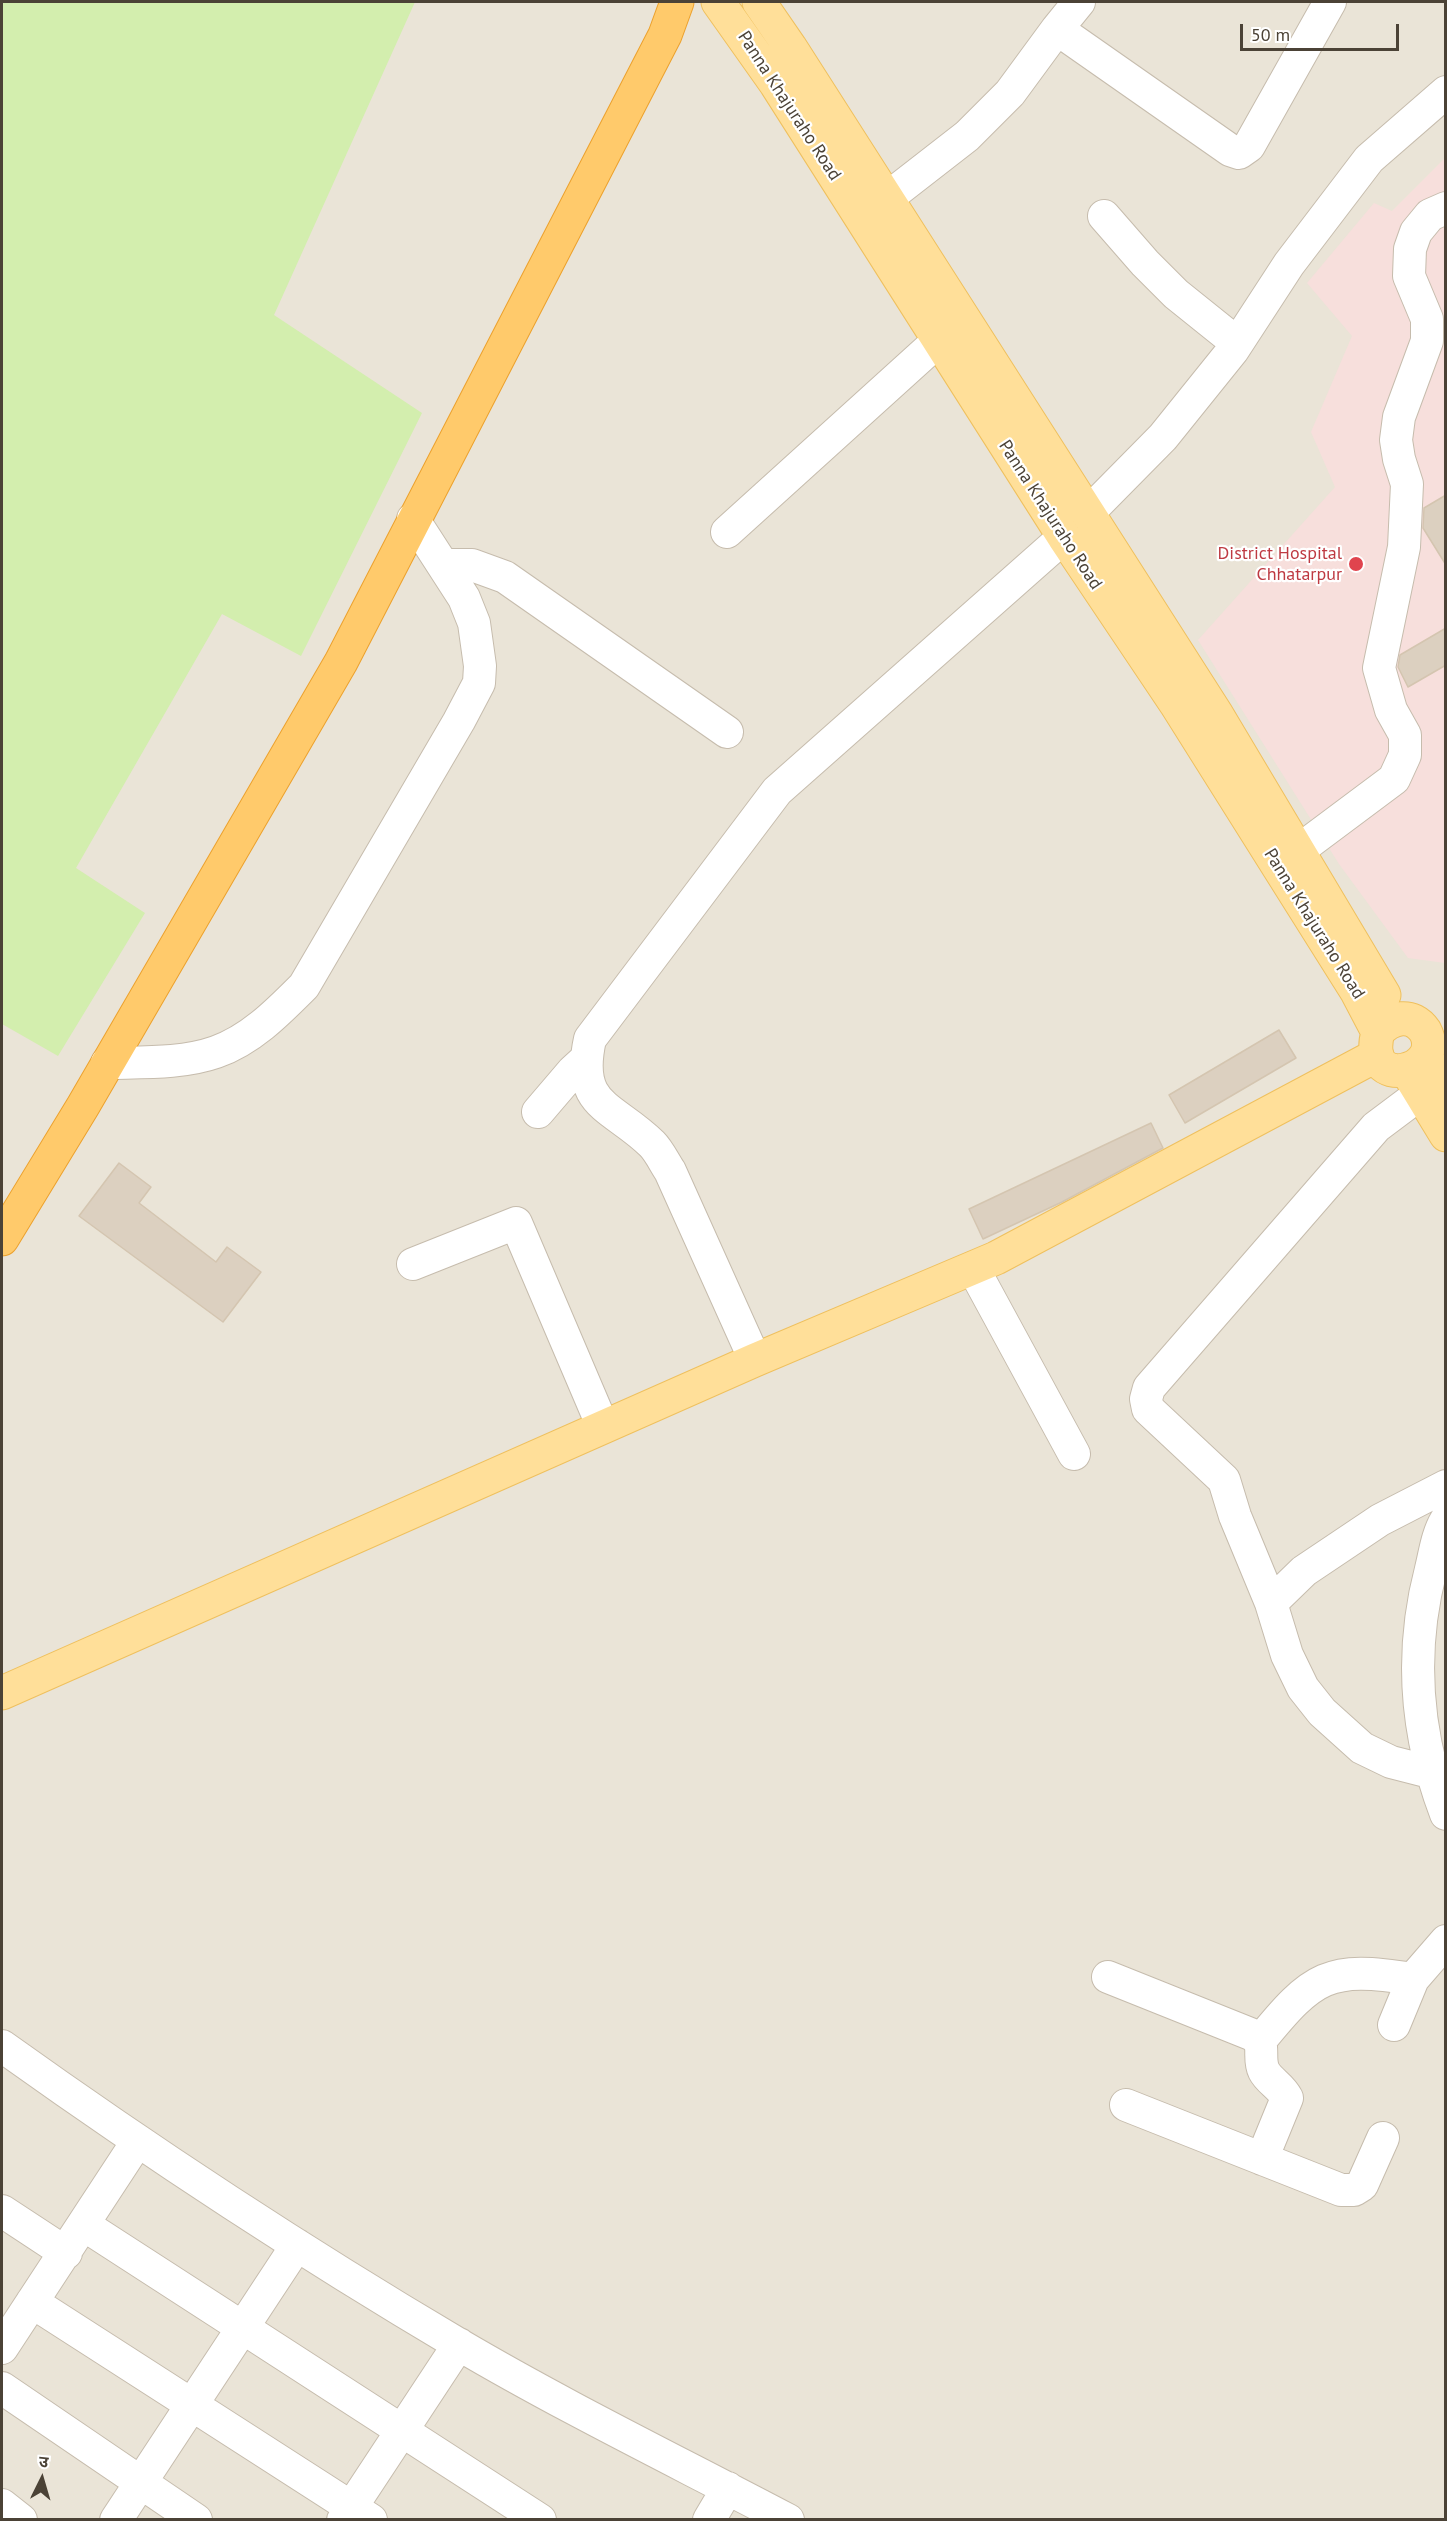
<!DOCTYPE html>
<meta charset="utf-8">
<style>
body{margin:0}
#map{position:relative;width:1447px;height:2521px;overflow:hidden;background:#f6f2e9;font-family:"PT Sans","Noto Sans Devanagari",sans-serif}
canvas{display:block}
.frame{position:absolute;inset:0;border:3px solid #4b4236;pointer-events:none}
.north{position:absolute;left:12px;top:2449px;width:60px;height:60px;-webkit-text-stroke:4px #fff;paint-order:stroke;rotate:5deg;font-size:16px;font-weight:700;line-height:24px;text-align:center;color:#4b4236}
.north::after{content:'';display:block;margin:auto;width:21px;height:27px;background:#4b4236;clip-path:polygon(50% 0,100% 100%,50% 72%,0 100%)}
.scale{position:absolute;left:1240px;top:24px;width:159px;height:27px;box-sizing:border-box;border:3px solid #4b4236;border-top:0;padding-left:8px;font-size:18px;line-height:21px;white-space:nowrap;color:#4b4236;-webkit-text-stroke:4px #fff;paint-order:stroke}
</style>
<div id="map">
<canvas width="1447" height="2521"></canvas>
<div class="frame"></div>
<div class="north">उ</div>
<div class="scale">50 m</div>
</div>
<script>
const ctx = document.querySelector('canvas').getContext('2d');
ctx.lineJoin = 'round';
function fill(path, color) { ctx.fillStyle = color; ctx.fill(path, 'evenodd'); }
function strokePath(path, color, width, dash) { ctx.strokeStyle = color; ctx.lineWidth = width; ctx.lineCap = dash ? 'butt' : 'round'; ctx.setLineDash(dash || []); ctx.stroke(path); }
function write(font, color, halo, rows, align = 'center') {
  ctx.font = font + ' "PT Sans",sans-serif'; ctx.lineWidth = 4.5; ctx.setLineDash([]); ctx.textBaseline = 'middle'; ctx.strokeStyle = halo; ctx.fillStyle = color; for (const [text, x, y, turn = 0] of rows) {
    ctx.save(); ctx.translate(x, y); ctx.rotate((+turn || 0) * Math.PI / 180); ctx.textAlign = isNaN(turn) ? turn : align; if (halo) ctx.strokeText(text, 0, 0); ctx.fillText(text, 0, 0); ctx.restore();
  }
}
const residential = new Path2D(`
 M2,2H1445V2519H2Z`);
const medical = new Path2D(`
 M1445,158V963L1408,958L1339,864L1198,640L1335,487L1311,432L1352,336L1307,283L1374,203L1392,211Z`);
const green = new Path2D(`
 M2,2H415L274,315L422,413L301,656L222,614L76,868L145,913L58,1056L2,1024Z`);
const building = new Path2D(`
 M1446,495V565L1423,528L1424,508Z
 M1446,628V665L1408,687L1398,667L1400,655Z
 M1279,1030L1296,1058L1185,1123L1169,1095Z
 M1151,1123L1163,1148L1062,1202L983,1239L969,1209Z
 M119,1163L151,1187L139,1203L216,1262L227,1247L261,1272L223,1322L79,1216Z`);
const minor = new Path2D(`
 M1079,2L1057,29L1230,150L1239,153L1249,146L1330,2
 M886,199L967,136L1010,93L1057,29
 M1104,216L1145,263L1176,294L1237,343
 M1088,513L1163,437L1233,350L1289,264L1369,159L1446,92
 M727,532L938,341
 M444,565H472L505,577L727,732
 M1299,850L1394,779L1405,755V735L1391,710L1379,668L1404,547L1407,484L1399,459L1396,440L1399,417L1427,341V319L1409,276L1410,249L1416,232L1430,215L1446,208
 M107,1063C142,1062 182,1064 216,1052C251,1040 279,1011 304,986L459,721L479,683L480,666L474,623L464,598L413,519
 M1420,1094L1376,1127L1149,1388L1146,1399L1148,1409L1224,1480L1235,1516L1271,1603L1287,1655L1303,1688L1322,1712L1362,1748L1391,1762L1430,1772
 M538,1112L573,1071L585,1060
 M413,1264L516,1223L603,1427
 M973,1268L1074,1454
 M755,1360L670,1171C664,1162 659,1151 652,1144C612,1105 575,1107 590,1039L777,791L1064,537
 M1446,1520C1437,1535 1435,1553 1431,1569C1409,1653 1415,1733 1446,1814
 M1271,1603L1304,1571L1380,1520L1446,1486
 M1108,1977L1253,2035L1260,2041C1263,2051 1259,2061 1264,2071C1269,2081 1281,2086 1287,2098L1262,2159
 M1394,2025L1413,1979L1446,1941
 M1260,2041C1313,1976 1328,1965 1413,1979
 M2,2046C150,2152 301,2251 458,2344C565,2407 678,2462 788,2520
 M1126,2105L1341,2190H1354L1362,2185L1383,2138
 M2,2211L66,2253
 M84,2225L540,2520
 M32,2302L371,2520
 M2,2348L137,2142
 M2,2388L196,2520
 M2,2505L21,2520
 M116,2520L297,2245
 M343,2520L459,2344
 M709,2520L728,2488`);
const major = new Path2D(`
 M718,2L776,84L1064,537L1176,704L1357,992L1378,1032C1361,1094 1447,1072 1425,1031C1412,1012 1391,1017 1378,1032
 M759,2L790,47L1217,715L1384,995
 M1426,1058L1446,1086
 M1407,1071L1446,1135
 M2,1693L755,1360L996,1258L1377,1055`);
const highway = new Path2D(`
 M2,1239L83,1106L341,662L665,35L677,2`);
const markers = [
 [1356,564,8,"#e0444e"]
];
const streetNames = [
 ["Panna Khajuraho Road",789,106,57],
 ["Panna Khajuraho Road",1050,515,57],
 ["Panna Khajuraho Road",1314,924,58]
];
const healthNames = [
 ["District Hospital",1342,554],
 ["Chhatarpur",1342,575]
];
fill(residential, '#eae4d7');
fill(medical, '#f7dfdc');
fill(green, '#d3eeae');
fill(building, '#dcd0c0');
strokePath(building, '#d4c5b0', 1.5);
strokePath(minor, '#c6bcad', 34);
strokePath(major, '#efc05e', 35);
strokePath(highway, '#eca12d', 35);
strokePath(minor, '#fff', 32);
strokePath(major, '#ffdf99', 33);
strokePath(highway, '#ffca6b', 33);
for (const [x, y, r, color] of markers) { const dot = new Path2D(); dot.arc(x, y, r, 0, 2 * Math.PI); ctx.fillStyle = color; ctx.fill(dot); strokePath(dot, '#fff', 2); }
write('18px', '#4b4236', '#fff', streetNames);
write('18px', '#be3a42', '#fff', healthNames, 'right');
</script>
